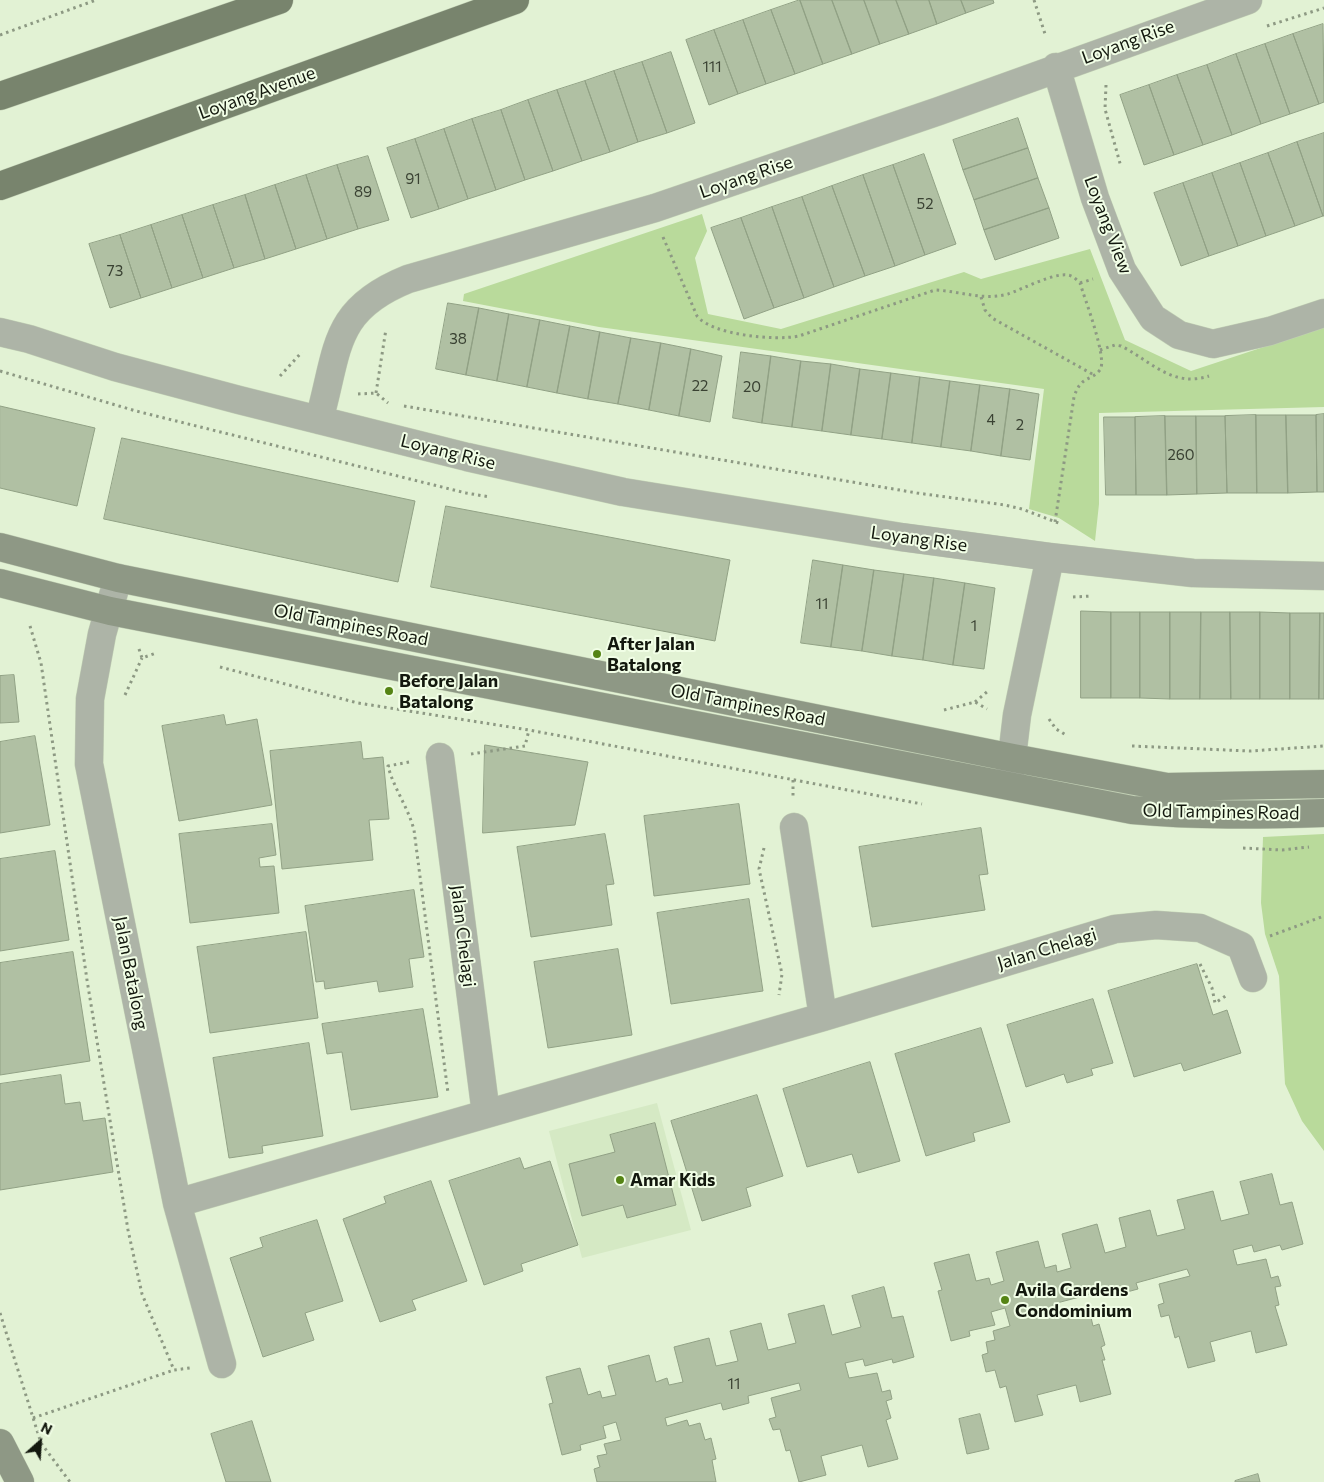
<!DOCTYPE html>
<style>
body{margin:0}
#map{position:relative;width:1324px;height:1482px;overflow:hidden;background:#e2f2d4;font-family:Commissioner,sans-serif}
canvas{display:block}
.north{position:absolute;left:15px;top:1417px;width:50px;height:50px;-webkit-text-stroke:4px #f1fee6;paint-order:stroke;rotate:26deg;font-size:14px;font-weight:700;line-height:20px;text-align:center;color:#13180e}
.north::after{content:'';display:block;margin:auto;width:18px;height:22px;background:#13180e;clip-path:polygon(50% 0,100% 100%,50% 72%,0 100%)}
</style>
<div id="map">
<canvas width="1324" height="1482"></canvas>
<div class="north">N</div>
</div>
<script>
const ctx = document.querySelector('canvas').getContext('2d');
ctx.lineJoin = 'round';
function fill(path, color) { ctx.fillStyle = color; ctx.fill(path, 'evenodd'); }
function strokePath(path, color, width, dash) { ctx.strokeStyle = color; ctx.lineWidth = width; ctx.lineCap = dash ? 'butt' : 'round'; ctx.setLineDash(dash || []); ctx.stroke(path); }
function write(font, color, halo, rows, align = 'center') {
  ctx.font = font + ' Commissioner,sans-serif'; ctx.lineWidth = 4; ctx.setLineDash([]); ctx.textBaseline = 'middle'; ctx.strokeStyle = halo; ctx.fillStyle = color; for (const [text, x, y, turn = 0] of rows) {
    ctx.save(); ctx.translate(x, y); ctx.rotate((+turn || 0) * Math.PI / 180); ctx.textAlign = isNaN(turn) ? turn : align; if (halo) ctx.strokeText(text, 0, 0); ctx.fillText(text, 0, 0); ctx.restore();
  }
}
const built = new Path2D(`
 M657,1103L691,1230L582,1258L549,1131Z`);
const green = new Path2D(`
 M702,214L707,231L695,258L708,314L781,329L964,272L981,279L1090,249L1125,340L1191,371L1324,327V407L1099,413V504L1095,541L1059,518L1029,509L1044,389L599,327L463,301L464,294Z
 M1324,834V1151L1302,1121L1285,1084L1279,976L1265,934L1261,903L1263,837Z`);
const building = new Path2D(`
 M800,0H832L852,54L823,64Z
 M800,0L823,64L795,74L771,10Z
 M832,0H864L880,44L852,54Z
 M864,0H896L909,34L880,44Z
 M896,0H929L937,24L909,34Z
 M929,0H961L966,13L937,24Z
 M961,0H993L994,3L966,13Z
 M771,10L795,74L766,84L743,20Z
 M743,20L766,84L738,94L714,30Z
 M1323,24L1324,102L1319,104L1293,34Z
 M714,30L738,94L709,105L686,40Z
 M1293,34L1319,104L1290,114L1265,44Z
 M1265,44L1290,114L1261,124L1236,54Z
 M671,52L695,123L667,133L642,62Z
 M1236,54L1261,124L1232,135L1207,65Z
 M642,62L667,133L638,142L614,71Z
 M1207,65L1232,135L1203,145L1177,75Z
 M614,71L638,142L610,152L585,81Z
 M1177,75L1203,145L1174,155L1149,85Z
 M585,81L610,152L582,161L557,90Z
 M1149,85L1174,155L1144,165L1120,95Z
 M557,90L582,161L553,171L528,100Z
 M528,100L553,171L525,180L501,110Z
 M501,110L525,180L496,190L472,119Z
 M1018,118L1028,148L963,170L953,140Z
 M472,119L496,190L468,199L444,129Z
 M444,129L468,199L439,209L415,139Z
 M1324,133V216H1323L1297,142Z
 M415,139L439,209L411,218L387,148Z
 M1297,142L1323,216L1295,226L1268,153Z
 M1028,148L1038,178L974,200L963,170Z
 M1268,153L1295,226L1266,236L1240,163Z
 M924,154L956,244L925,255L893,165Z
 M368,156L389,220L358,229L337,165Z
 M1240,163L1266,236L1238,246L1212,173Z
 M337,165L358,229L327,239L306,175Z
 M893,165L925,255L895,266L863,175Z
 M1212,173L1238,246L1209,256L1183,183Z
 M306,175L327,239L296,249L275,185Z
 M863,175L895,266L865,276L832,186Z
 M1038,178L1049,208L984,230L974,200Z
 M1183,183L1209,256L1181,266L1154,193Z
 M275,185L296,249L265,259L245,195Z
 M832,186L865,276L834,287L802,197Z
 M245,195L265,259L234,268L213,205Z
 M802,197L834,287L804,298L772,207Z
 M213,205L234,268L203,278L182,215Z
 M772,207L804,298L774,308L741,218Z
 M1049,208L1059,238L995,260L984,230Z
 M182,215L203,278L172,288L151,225Z
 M741,218L774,308L744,319L711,228Z
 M151,225L172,288L141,298L120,235Z
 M120,235L141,298L110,308L89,244Z
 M448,303L479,308L466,375L436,369Z
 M479,308L509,314L497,381L466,375Z
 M509,314L540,320L527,387L497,381Z
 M540,320L570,326L557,393L527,387Z
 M570,326L600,332L588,399L557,393Z
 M600,332L631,338L618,404L588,399Z
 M631,338L661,343L649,410L618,404Z
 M661,343L691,349L679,416L649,410Z
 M691,349L722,356L710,422L679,416Z
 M741,352L771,356L762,423L733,418Z
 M771,356L801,361L792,427L762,423Z
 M801,361L831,364L822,431L792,427Z
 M831,364L860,369L851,435L822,431Z
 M860,369L891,373L882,439L851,435Z
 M891,373L920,377L912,443L882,439Z
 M920,377L950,381L941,447L912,443Z
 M950,381L980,385L971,451L941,447Z
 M980,385L1010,389L1001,456L971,451Z
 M1010,389L1039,394L1030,460L1001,456Z
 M0,406L95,428L77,506L0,488Z
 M1324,414V492H1317L1316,415Z
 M1256,415H1286L1288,493H1257Z
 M1256,415L1257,493H1227L1225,416Z
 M1286,415H1316L1317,492L1288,493Z
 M1165,416H1196L1197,494L1167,495Z
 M1165,416L1167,495H1136L1135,417Z
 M1196,416H1225L1227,493L1197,494Z
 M1104,417H1135L1136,495H1106Z
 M122,438L415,501L398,582L104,519Z
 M446,506L730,560L715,641L431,587Z
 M813,560L843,565L831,647L801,643Z
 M843,565L874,570L862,651L831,647Z
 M874,570L904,574L892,656L862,651Z
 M904,574L934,578L923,660L892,656Z
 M934,578L965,583L953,665L923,660Z
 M965,583L995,588L984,669L953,665Z
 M1081,611L1111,612V698H1081Z
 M1111,612H1140V698H1111Z
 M1140,612H1170V699L1140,698Z
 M1170,612H1201L1200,699H1170Z
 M1201,612H1230L1231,699H1200Z
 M1230,612H1260V699H1231Z
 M1260,612L1290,613V699H1260Z
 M1290,613H1320L1319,699H1290Z
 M1320,613H1324V699H1319Z
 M14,675L19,722L0,723V676Z
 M224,715L226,725L257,719L272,805L179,821L162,726Z
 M35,736L50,825L0,833V742Z
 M361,742L363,759L383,757L389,819L369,820L373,860L282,869L270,751Z
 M485,745L588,762L575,825L483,833Z
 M739,804L750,884L654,896L644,816Z
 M272,824L276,855L259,858L260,867L274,866L279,913L190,923L179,834Z
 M981,828L988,874L979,875L985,910L872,927L859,847Z
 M605,834L614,884L606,885L612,925L531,937L517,847Z
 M55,851L69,940L0,951V859Z
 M414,890L424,957L409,959L413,987L379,992L377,981L325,989L324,981L316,982L305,906Z
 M749,899L763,991L671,1004L657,913Z
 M306,932L318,1018L210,1033L197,947Z
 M618,949L632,1035L548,1048L534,962Z
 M73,952L90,1061L0,1075V963Z
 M1197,964L1213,1015L1227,1010L1241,1053L1184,1071L1181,1063L1134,1077L1108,991Z
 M1093,999L1113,1063L1091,1069L1093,1075L1067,1083L1064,1074L1026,1087L1007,1025Z
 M423,1009L438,1097L351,1110L342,1052L327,1054L322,1024Z
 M981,1028L1010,1122L973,1133L975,1141L926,1156L895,1054Z
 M309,1043L323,1136L262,1146L263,1153L229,1158L213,1058Z
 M870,1062L900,1161L858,1173L852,1154L807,1167L783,1089Z
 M61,1075L65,1104L80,1102L83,1121L105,1118L113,1172L0,1190V1084Z
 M757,1095L783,1176L746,1188L751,1206L702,1221L671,1121Z
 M655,1123L676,1205L627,1218L623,1205L582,1216L569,1164L615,1152L610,1135Z
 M520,1158L524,1169L550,1161L578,1245L521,1264L523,1271L484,1285L449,1181Z
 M1272,1174L1280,1205L1292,1202L1303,1244L1282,1250L1280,1245L1254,1252L1252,1245L1233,1250L1237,1265L1266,1259L1271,1278L1278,1276L1281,1286L1275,1287L1279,1305L1275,1306L1287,1345L1256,1353L1251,1331L1210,1342L1215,1361L1188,1368L1179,1336L1175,1338L1169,1315L1161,1317L1158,1305L1164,1303L1159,1284L1190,1276L1187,1269L1136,1283L1138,1289L1112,1296L1110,1289L1053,1304L1056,1312L1076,1307L1077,1312L1089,1309L1093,1326L1099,1324L1105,1345L1101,1347L1105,1360H1102L1111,1394L1080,1402L1076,1385L1037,1395L1043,1415L1015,1422L1006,1386L1000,1388L995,1370L986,1372L982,1355L988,1353L986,1342L995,1340L993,1331L1010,1326L1005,1308L991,1312L995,1325L969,1331L970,1336L951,1341L938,1291L942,1290L934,1263L969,1254L976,1281L989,1278L991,1285L1004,1281L996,1252L1038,1241L1045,1268L1056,1265L1057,1272L1071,1268L1062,1234L1097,1224L1105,1253L1126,1247L1119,1218L1150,1210L1157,1236L1185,1229L1177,1200L1213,1191L1221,1221L1249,1214L1240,1182Z
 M431,1181L467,1281L412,1300L416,1310L380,1322L343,1219L386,1203L384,1197Z
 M317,1220L343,1301L305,1313L314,1340L263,1357L230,1258L263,1247L260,1238Z
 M884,1287L892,1318L903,1316L914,1357L893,1363L892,1359L865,1366L863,1359L845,1363L849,1378L877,1373L882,1392L890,1390L892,1399L886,1401L891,1418L886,1420L898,1459L868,1467L862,1445L821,1456L826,1475L799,1482L790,1450L786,1451L780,1429L773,1430L769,1419L776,1417L771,1398L801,1390L799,1383L748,1396L749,1403L723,1410L721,1403L665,1418L667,1426L687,1420L689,1426L700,1423L705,1440L711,1438L716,1459L712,1460L716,1482H597L594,1469L600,1467L597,1456L607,1454L604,1444L621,1440L616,1422L603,1426L606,1438L580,1445L581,1450L562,1455L549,1404L553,1403L546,1377L580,1368L588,1395L600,1391L602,1398L616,1395L608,1366L649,1355L656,1382L667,1378L669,1385L683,1382L674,1347L709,1338L716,1366L738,1361L730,1331L761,1323L768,1350L796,1343L788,1314L824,1305L832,1335L861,1327L852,1296Z
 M980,1414L989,1449L967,1454L959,1419Z
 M252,1421L271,1482H226L211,1434Z
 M1258,1474L1260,1482H1235V1481Z`);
const path = new Path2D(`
 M1034,0L1046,37
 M1267,26L1324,8
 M0,35L96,0
 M1106,85L1105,109L1121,167
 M663,237L697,316C712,335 775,341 799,336L935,290C960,291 983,301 1008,294C1023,289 1053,273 1067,275C1072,275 1076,279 1080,283C1084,297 1108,359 1100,370C1090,382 1081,375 1074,397L1055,522
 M1080,283L1093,279
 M981,297L985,310L992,318L1094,375
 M1100,350L1115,345L1121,346C1151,361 1172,388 1209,376
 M0,371L136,411L466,493L490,497
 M280,376L302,352
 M376,393L386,329
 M358,394L376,393L388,403
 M404,406L917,493L1005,505L1022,509L1061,524
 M1073,597L1091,596
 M30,626L41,663L87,980L128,1230L142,1294L174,1370L190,1368
 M139,649L142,658L156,653
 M220,667L358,703L529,730L922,804
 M125,695L142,658
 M975,702L988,691
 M944,710L975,702L987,709
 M1049,719L1056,729L1066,735
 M1132,746L1250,751L1324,746
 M471,754L525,746L529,730
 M409,762L388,766C394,789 408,807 414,830L448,1093
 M793,780V796
 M764,848L759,869L782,974L779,995
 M1243,848L1282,850L1309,847
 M1270,936L1324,916
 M1200,964L1212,988L1215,1003L1227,995
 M0,1313L41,1443L70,1482
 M33,1418L174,1370`);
const street = new Path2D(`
 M1056,67L1095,198L1122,270L1153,318L1179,335L1213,344L1270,331L1324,313
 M0,332L29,339L115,367L239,400L467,457L623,492L901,537L1050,557L1193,573L1324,576
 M319,420C339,350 331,310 408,279L655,208L939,111L1248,0
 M118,578L102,634L90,699L89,764L177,1203L222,1364
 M440,757L486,1114
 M1009,782L1017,715L1050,557
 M794,827L823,1017
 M177,1203L823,1017L1115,929L1156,925L1200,928L1241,946L1253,978`);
const secondary = new Path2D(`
 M0,547L118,578L1013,758L1167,787L1324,784
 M0,583L110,611L1132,810C1196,816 1260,815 1324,813
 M0,1443L20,1482`);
const primary = new Path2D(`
 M0,96L279,0
 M0,186L515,0`);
const markers = [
 [597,654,5,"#558414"],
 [389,691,5,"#558414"],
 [620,1180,5,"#558414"],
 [1005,1300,5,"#558414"]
];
const numberNames = [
 ["111",712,67],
 ["91",413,179],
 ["89",363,192],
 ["52",925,204],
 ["73",115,271],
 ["38",458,339],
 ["22",700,386],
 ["20",752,387],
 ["4",991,420],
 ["2",1020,425],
 ["260",1181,455],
 ["11",822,604],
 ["1",974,626],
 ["11",734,1384]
];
const streetNames = [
 ["Loyang Rise",1128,42,-20],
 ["Loyang Avenue",257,93,-20],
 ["Loyang Rise",746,177,-19],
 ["Loyang View",1108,225,69],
 ["Loyang Rise",448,452,14],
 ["Loyang Rise",919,539,8],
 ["Old Tampines Road",351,625,11],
 ["Old Tampines Road",748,705,11],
 ["Old Tampines Road",1221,812,1],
 ["Jalan Chelagi",463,936,83],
 ["Jalan Chelagi",1047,949,-17],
 ["Jalan Batalong",131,973,79]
];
const poiNames = [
 ["After Jalan",607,644],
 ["Batalong",607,665],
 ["Before Jalan",399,681],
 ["Batalong",399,702],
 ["Amar Kids",630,1180],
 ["Avila Gardens",1015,1290],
 ["Condominium",1015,1311]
];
fill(built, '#d5e9c4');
fill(green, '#b9da9b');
fill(building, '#b0c0a3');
strokePath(building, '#91a185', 1);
strokePath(street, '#c1cfb4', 29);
strokePath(secondary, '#c1cfb4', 29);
strokePath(primary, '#c1cfb4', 29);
strokePath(path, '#8d9983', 3, [2.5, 4]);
strokePath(street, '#adb4a7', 28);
strokePath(secondary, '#8e9885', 28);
strokePath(primary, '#78846d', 28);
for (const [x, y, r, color] of markers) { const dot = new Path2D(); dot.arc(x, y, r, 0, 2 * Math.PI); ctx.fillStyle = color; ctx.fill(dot); strokePath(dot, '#f1fee6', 2); }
write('15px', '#3a4233', null, numberNames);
write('18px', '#13180e', '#f1fee6', streetNames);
write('bold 18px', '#13180e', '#f1fee6', poiNames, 'left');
</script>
